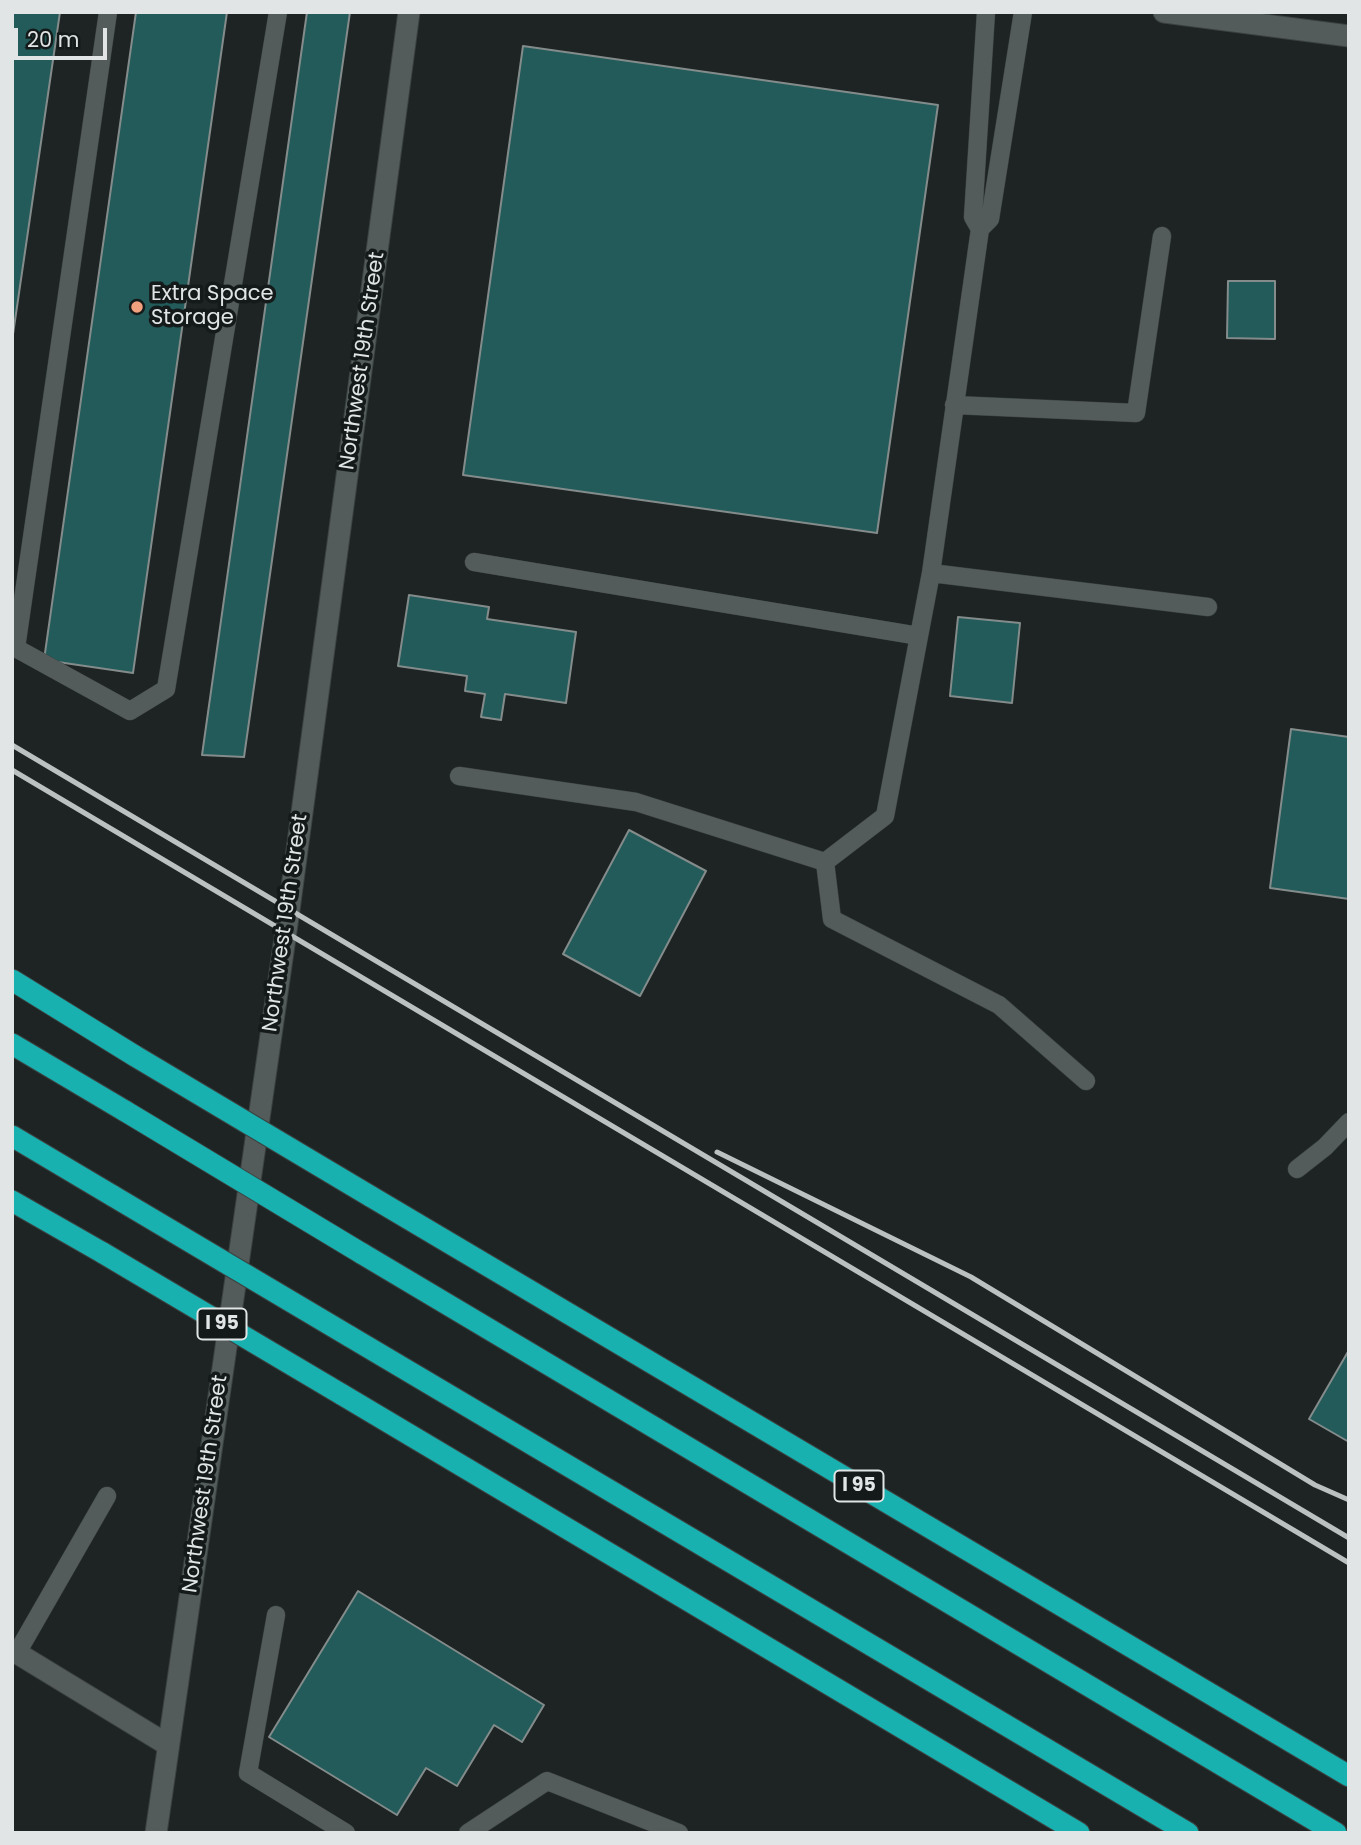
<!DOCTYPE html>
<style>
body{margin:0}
#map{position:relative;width:1361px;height:1845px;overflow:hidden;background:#1d2423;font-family:Poppins,sans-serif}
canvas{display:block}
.frame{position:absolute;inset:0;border:14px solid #e1e5e5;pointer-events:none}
.scale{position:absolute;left:14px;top:28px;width:93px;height:32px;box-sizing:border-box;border:4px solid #e1e5e5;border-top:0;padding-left:9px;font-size:21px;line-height:24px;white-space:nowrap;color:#e1e5e5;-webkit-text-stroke:5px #141a1a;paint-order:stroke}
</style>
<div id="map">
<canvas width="1361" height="1845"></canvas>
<div class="frame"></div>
<div class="scale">20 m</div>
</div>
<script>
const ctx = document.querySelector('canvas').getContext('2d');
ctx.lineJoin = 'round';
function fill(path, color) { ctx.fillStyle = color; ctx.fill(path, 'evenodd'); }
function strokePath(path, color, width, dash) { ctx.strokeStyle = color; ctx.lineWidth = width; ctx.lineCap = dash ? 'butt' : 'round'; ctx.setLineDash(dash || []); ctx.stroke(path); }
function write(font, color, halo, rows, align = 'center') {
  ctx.font = font + ' Poppins,sans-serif'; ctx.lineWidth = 7; ctx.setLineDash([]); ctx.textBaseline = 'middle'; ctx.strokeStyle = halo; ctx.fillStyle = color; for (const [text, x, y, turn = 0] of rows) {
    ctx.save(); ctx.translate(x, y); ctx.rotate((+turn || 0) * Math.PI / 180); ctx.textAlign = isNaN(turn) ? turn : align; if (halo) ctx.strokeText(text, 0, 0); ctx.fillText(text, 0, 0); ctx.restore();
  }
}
const building = new Path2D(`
 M12,12H60L12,341Z
 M136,12H227L133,673L44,660Z
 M307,12H350L244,757L202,755Z
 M523,46L938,105L877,533L463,475Z
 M1228,281H1275V339L1227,338Z
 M409,595L489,607L487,619L576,632L566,703L505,694L501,720L481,717L485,694L465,691L467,676L398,666Z
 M958,617L1020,623L1012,703L950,696Z
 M1291,729L1349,737V899L1270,888Z
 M629,830L706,871L640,996L563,954Z
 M1349,1350V1442L1309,1419Z
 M358,1591L544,1705L522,1742L494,1725L457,1786L426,1768L397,1815L269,1737Z`);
const lane = new Path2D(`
 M986,12L973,217L980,229L990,219L1023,12
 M980,229L931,573L1208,607
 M954,405L1136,413L1162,236
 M474,562L919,636L931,573
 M12,646L130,711L166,689L278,12
 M16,648L108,12
 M459,776L636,802L825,862L885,816L919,636
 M825,862L832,919L999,1005L1086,1081
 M1297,1169L1325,1147L1349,1122
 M276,1615L248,1773L346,1833
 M17,1653L107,1496
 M468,1833L547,1781L679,1833`);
const street = new Path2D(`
 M12,1650L168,1745`);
const secondary = new Path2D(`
 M1164,12L1349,36
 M156,1833L289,910L409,12`);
const highway = new Path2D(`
 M12,980L135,1056
 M12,1044L125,1111
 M12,1136L113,1196
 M370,1196L1349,1776
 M12,1201L103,1253
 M361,1253L1336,1833
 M349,1336L1188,1833
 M341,1394L1079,1833`);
const rail = new Path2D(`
 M12,745L1349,1538
 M12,770L1349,1563
 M717,1152L971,1277L1315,1485L1349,1500`);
const highwayBridge = new Path2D(`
 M135,1056L370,1196
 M125,1111L361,1253
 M113,1196L349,1336
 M103,1253L341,1394`);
const markers = [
 [137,307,7,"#f2a17e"]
];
const shields = [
 [222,1324,49],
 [859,1486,49]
];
const shieldNames = [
 ["I 95",222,1324],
 ["I 95",859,1486]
];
const poiNames = [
 ["Extra Space",151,295],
 ["Storage",151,319]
];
const streetNames = [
 ["Northwest 19th Street",363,361,-82],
 ["Northwest 19th Street",286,923,-82],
 ["Northwest 19th Street",206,1484,-82]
];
fill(building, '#225b59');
strokePath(building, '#838b8b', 2);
strokePath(lane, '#3b4141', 19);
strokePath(street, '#3b4141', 23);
strokePath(secondary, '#3b4141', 23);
strokePath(highway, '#3b4141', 23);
strokePath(lane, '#545c5b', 18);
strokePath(street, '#545c5b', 21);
strokePath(secondary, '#545c5b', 21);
strokePath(highway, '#18b1af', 21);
strokePath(rail, '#bbc0c0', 5);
strokePath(highwayBridge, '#3b4141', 23, []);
strokePath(highwayBridge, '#18b1af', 21);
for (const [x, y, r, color] of markers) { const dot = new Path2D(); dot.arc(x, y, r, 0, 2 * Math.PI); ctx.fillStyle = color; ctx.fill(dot); strokePath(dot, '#141a1a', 2.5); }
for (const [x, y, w] of shields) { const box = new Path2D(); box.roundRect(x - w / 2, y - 15.5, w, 31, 5); ctx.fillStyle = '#141a1a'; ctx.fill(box); strokePath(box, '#e1e5e5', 2); }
write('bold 19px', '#e1e5e5', null, shieldNames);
write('21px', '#e1e5e5', '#141a1a', poiNames, 'left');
write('21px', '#e1e5e5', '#141a1a', streetNames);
</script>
